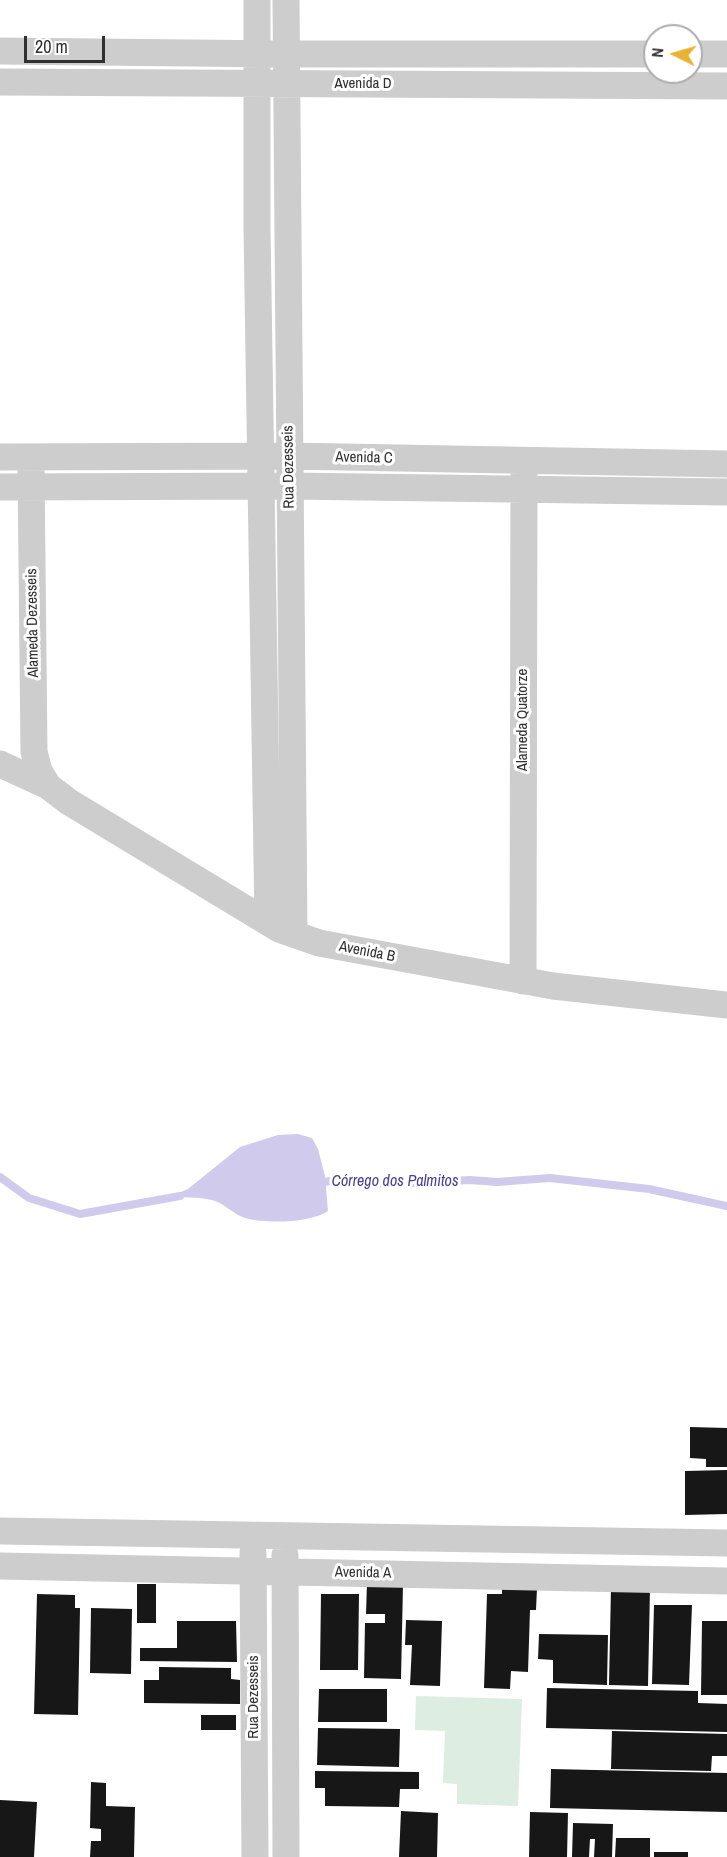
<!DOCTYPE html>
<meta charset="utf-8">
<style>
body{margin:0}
#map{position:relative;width:727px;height:1857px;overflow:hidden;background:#fff;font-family:"Archivo Narrow",sans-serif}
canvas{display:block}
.north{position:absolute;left:643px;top:24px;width:60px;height:60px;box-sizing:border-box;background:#fff;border:2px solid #acacac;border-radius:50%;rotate:275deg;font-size:16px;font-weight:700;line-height:24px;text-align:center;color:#303030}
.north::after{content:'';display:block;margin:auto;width:21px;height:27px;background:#e8b332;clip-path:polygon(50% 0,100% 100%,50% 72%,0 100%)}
.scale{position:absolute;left:24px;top:36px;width:81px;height:27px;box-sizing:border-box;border:3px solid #303030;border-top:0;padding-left:8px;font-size:18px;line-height:21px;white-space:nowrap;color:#303030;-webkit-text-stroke:4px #fff;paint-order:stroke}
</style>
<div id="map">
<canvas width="727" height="1857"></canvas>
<div class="north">N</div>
<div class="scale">20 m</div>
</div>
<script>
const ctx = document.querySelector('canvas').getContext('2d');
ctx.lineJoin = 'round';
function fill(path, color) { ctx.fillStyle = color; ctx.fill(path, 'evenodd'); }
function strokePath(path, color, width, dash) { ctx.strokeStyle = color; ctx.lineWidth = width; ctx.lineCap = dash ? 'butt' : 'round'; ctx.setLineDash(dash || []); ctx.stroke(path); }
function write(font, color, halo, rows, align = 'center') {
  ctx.font = font + ' "Archivo Narrow",sans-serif'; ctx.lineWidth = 6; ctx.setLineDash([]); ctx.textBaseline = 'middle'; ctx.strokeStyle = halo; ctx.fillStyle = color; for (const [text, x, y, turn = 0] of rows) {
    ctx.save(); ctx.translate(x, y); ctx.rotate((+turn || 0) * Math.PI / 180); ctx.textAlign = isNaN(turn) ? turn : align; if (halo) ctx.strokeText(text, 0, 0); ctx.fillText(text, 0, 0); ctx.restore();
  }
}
const green = new Path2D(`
 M416,1696L522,1699L518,1806L457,1804V1784L443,1783L445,1731L415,1730Z`);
const water = new Path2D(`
 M298,1134L312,1138L318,1149L325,1176L328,1211C311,1223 266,1224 245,1218C233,1214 224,1203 212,1200C198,1197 183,1197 169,1197L188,1189L240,1147L278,1135Z`);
const stream = new Path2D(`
 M0,1177L29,1198L80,1214L180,1196
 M315,1183L332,1181L395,1184L470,1180L497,1182L550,1178L649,1189L727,1206`);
const building = new Path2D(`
 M690,1427L727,1428V1467H706V1459L690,1458Z
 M727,1470V1514L685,1515V1471Z
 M367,1583L403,1584L401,1679L364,1678L365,1623H385V1614H366Z
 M137,1584H156V1623H137Z
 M502,1587L537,1588L536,1610H530L528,1672L511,1671L510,1689L484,1688L487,1594H502Z
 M611,1587L650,1588L648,1686L609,1685Z
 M37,1594L75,1595V1608H80L78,1715L34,1714Z
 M321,1594H359L358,1670H320Z
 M654,1605H692L689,1685L652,1684Z
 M91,1608L132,1609L131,1674L90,1673Z
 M406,1620L442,1621L440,1686L410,1685L412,1645H405Z
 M177,1621H236L237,1662L140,1661V1648H177Z
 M702,1621H727V1695H701Z
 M539,1634L608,1635L607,1685L553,1683V1660L538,1659Z
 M159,1667L231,1668V1679L240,1680V1704L144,1703V1680H159Z
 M547,1688L698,1691V1703L727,1704V1732L546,1728Z
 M319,1689H387V1722H318Z
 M201,1715H236V1730H201Z
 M318,1728L400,1729L399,1767L317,1765Z
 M612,1731L727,1734V1756H712L711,1771L611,1769Z
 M551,1769L727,1773V1812L550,1808Z
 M315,1771L419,1772V1789H400L399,1807L325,1806V1788H315Z
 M91,1782L106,1783V1806L135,1807L134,1857H90L91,1841H101V1829L90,1828Z
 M0,1800L37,1802L34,1857H0Z
 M401,1811L438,1813L437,1857H399Z
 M530,1812L568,1813L567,1857H529Z
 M573,1823L613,1824L612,1857H594L595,1839H590L589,1857H572Z
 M616,1838H650V1857H615Z
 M654,1852H688V1857H654Z`);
const minor = new Path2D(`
 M257,0V229L268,922
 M286,0L294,934
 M0,51L286,54H655
 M691,54H727
 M0,82L727,86
 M0,457L289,456L727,464
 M31,469L34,752L39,771L48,786
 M0,487L290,486L727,492
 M0,764L48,786L69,802L279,929L319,943L553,986L727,1005
 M523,981L524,470
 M0,1531L727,1543
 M253,1553L255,1857
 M285,1555L286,1857
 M0,1566L727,1581`);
const streetNames = [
 ["Avenida D",363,84],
 ["Avenida C",364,458,1],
 ["Rua Dezesseis",289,467,-91],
 ["Alameda Dezesseis",33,623,-91],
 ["Alameda Quatorze",523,720,-90],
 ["Avenida B",367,952,11],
 ["Avenida A",363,1573,1],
 ["Rua Dezesseis",254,1697,-90]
];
const waterNames = [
 ["Córrego dos Palmitos",395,1182]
];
fill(green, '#deede2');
fill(water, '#d0caed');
strokePath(stream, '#d0caed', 8);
fill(building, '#171717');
strokePath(minor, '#cdcdcd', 27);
write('15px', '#303030', '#fff', streetNames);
write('italic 16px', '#4b3c94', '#fff', waterNames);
</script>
